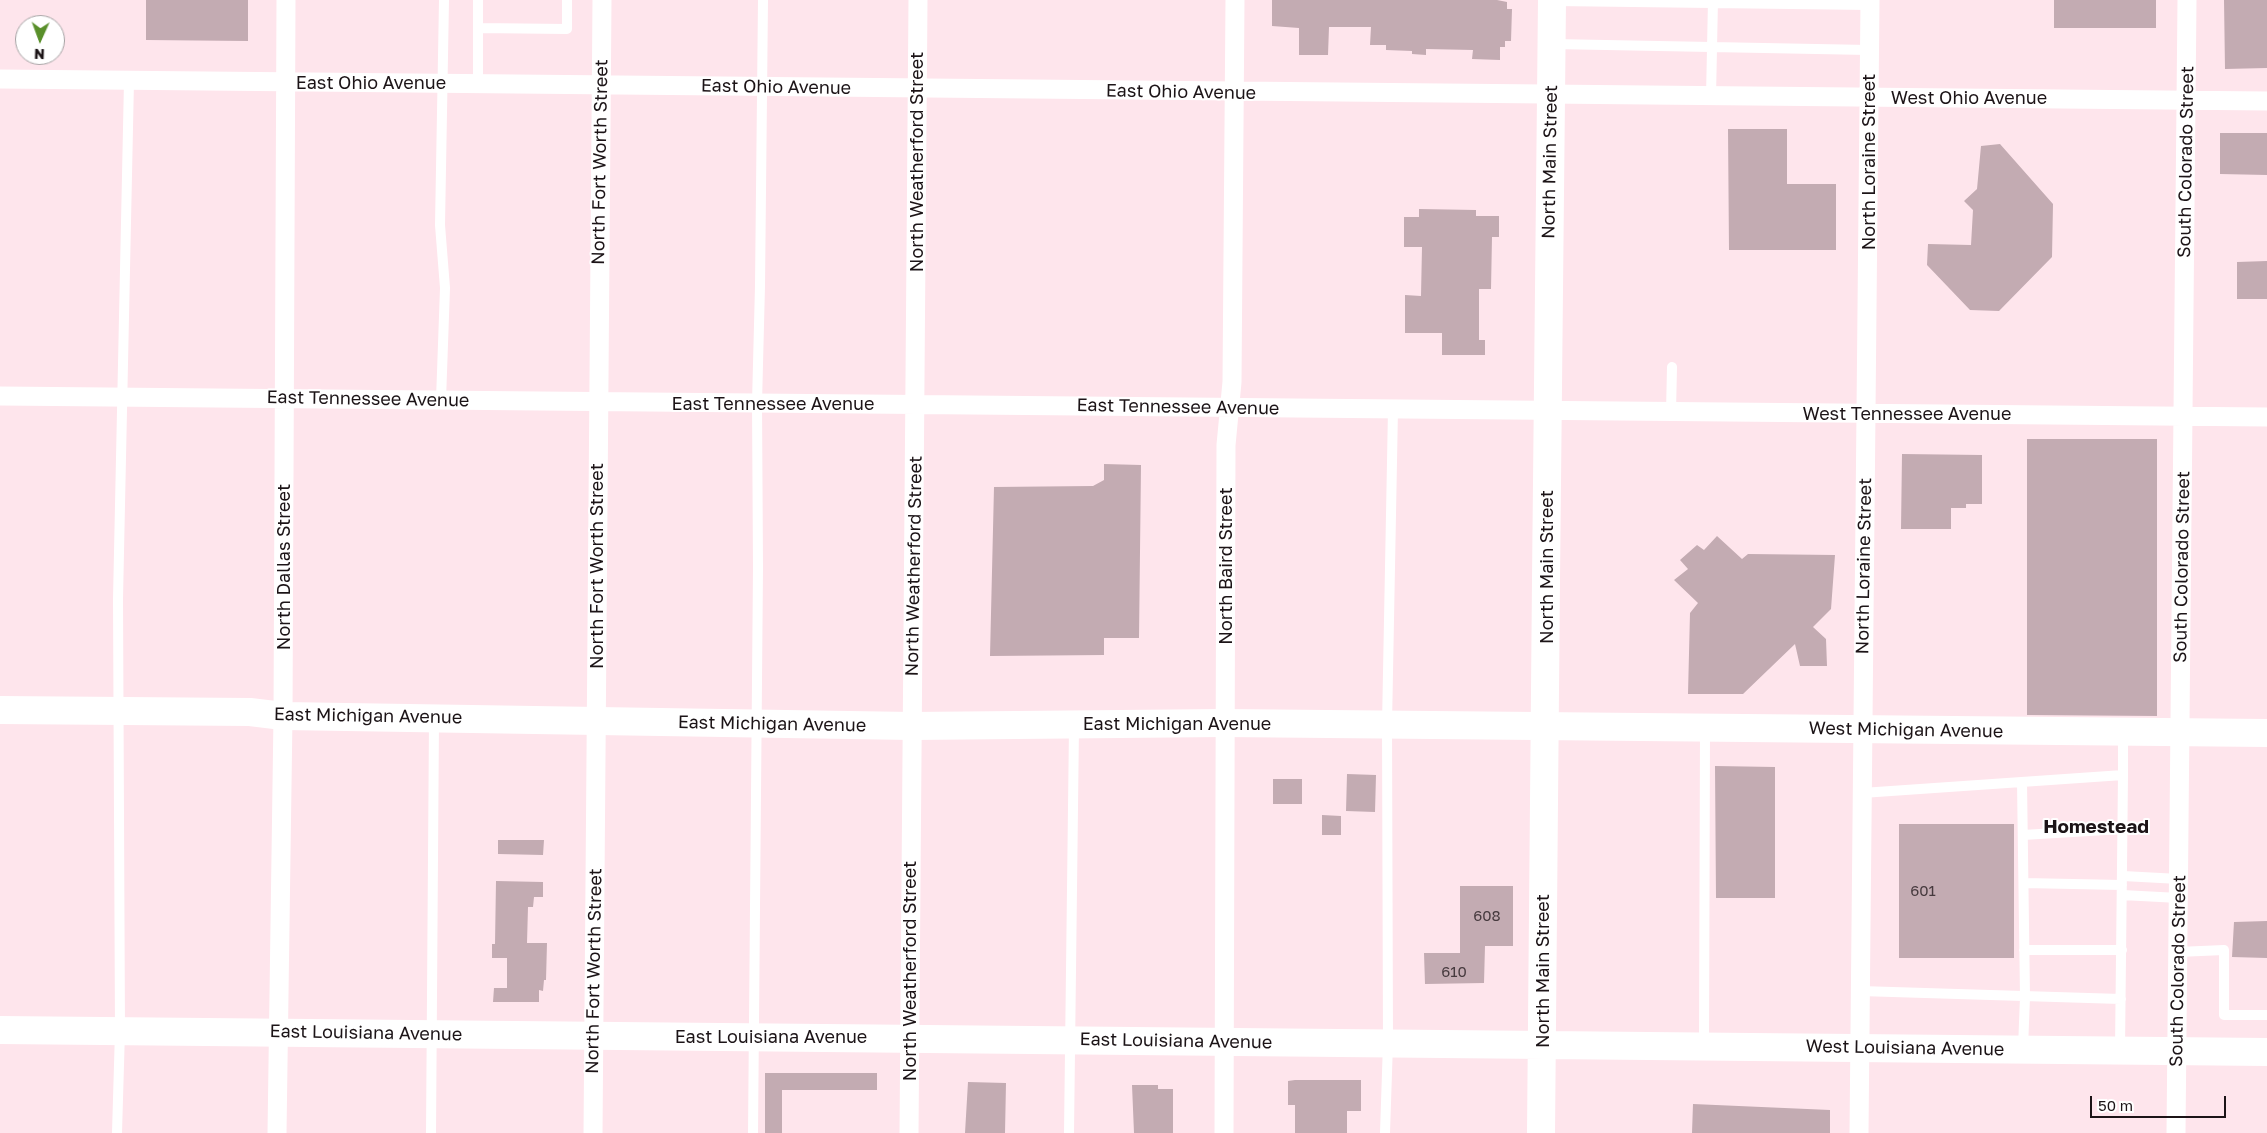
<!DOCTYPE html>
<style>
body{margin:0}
#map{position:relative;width:2267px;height:1133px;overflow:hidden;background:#fee5ec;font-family:"Golos Text",sans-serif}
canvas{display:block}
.north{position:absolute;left:15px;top:15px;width:50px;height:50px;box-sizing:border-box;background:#fff;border:1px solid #a4a1a2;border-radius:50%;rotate:182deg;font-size:14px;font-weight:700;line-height:20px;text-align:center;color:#1c1417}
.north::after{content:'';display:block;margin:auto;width:18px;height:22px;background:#598f2a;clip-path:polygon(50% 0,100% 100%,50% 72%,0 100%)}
.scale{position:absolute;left:2090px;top:1096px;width:136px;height:22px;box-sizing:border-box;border:2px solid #1c1417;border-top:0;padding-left:6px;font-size:15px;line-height:18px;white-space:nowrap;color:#1c1417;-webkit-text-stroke:4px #fff;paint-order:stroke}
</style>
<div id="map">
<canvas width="2267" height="1133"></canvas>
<div class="north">N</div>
<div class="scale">50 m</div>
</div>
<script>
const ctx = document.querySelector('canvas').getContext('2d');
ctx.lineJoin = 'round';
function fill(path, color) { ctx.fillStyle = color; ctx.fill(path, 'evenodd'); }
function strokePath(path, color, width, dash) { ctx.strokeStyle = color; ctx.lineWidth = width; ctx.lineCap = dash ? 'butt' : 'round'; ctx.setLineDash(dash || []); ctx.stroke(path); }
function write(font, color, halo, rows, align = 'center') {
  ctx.font = font + ' "Golos Text",sans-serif'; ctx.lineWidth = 4; ctx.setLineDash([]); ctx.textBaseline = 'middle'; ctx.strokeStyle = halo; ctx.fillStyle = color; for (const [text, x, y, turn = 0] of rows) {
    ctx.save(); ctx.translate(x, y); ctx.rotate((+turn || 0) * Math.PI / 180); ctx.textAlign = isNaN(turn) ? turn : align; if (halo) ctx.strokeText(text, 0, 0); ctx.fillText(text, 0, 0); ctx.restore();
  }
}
const building = new Path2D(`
 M146,0H248V41L146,40Z
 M1272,0H1497L1507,2V9H1512L1511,41H1505V47H1500V60L1472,59L1473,50L1426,49V55L1412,54V51L1386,50V45H1370L1371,27H1329L1328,55H1299V28L1272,26Z
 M2054,0H2156V28H2054Z
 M2224,0H2267V68L2225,69Z
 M1728,129H1787V184H1836V250H1729Z
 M2220,133H2267V175L2220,174Z
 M2000,144L2053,204L2052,257L1999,311L1970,310L1927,265L1928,244L1971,245L1973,210L1964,201L1977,189L1981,146Z
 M1419,209L1476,210V216H1499V237H1492L1491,289H1479V340H1485V355H1442V333H1405V295L1421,296L1422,247H1404V217H1419Z
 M2267,261V299H2237V262Z
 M2027,439H2157V716L2027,715Z
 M1902,454L1982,455V504H1966V508H1951V529H1901Z
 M1104,464L1141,465L1139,638H1104V655L990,656L994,487L1093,486L1104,480Z
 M1717,536L1742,559L1748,554L1835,555L1831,609L1813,627L1826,639L1827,666H1800L1795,644L1743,694H1688L1690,613L1698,603L1674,580L1688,569L1680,560L1697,545L1704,550Z
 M1715,766L1775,767V898H1716Z
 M1347,774L1376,775L1375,812L1346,811Z
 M1273,779H1302V804H1273Z
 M1322,815L1341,816V835H1322Z
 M1899,824H2014V958H1899Z
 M498,840H544L543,855L498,854Z
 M496,881L543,882V897H534L533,907H528L527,943H547L546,980H544L543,991L539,990V1002H493L494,988H507V958H492V944H495Z
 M1460,886H1513V946H1485L1484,983L1425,984L1424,953H1460Z
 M2267,921V958L2232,957L2234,922Z
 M765,1073H877V1090H782V1133H765Z
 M1295,1080H1361V1111H1347V1133H1295V1105H1288V1081Z
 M968,1082L1006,1083L1005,1133H965Z
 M1132,1085H1158V1089H1173V1133H1134Z
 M1693,1104L1830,1110V1133H1692Z`);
const lane = new Path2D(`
 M478,0V84
 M1554,1L1870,5
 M478,28L567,29V0
 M1553,44L1869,50
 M1711,97L1713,0
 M441,400L445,288L440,225L444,0
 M1671,412L1672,367
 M2123,733V775
 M2022,782L2025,997L2023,1048
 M1862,793L2123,775L2120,1049
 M2023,835L2122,829
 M2123,876L2179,879
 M2024,883L2122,885
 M2122,895L2179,898
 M2024,950H2122
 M2178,952L2224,950V1015H2267
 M1860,991L2121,999
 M1704,1044L1705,729
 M117,1133L120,1031L118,599L129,81
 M431,1133L434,719
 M753,1133L758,568L757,403L760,286L763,0
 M1069,1133L1074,726
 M1385,1133L1388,1043L1387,725L1393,409`);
const street = new Path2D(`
 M0,79L2267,101
 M0,396L2267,417
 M277,1133L283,716L286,0
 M593,1133L602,0
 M909,1133L918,0
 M1224,1133L1226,445L1232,382L1235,0
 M1859,1133L1870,0
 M2176,1133L2187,0`);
const secondary = new Path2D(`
 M0,710L250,712L283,716L912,726L1224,723L2267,733
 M0,1030L2267,1052
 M1541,1133C1544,755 1548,378 1552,0`);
const numberNames = [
 ["601",1923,891],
 ["608",1487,916],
 ["610",1454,972]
];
const streetNames = [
 ["East Ohio Avenue",371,83],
 ["East Ohio Avenue",776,87,1],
 ["East Ohio Avenue",1181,92,1],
 ["West Ohio Avenue",1969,98],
 ["North Fort Worth Street",600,162,-89],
 ["North Weatherford Street",917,162,-90],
 ["North Main Street",1550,162,-89],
 ["North Loraine Street",1869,162,-90],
 ["South Colorado Street",2186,162,-89],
 ["East Tennessee Avenue",368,399,1],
 ["East Tennessee Avenue",773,404],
 ["East Tennessee Avenue",1178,407,1],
 ["West Tennessee Avenue",1907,414],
 ["North Fort Worth Street",597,566,-90],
 ["North Weatherford Street",914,566,-89],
 ["North Baird Street",1226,566,-90],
 ["North Loraine Street",1864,566,-89],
 ["North Dallas Street",284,567,-90],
 ["North Main Street",1547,567,-90],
 ["South Colorado Street",2182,567,-89],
 ["East Michigan Avenue",368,716,1],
 ["East Michigan Avenue",772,724,1],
 ["East Michigan Avenue",1177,724],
 ["West Michigan Avenue",1906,730,1],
 ["North Fort Worth Street",594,971,-89],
 ["North Weatherford Street",910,971,-90],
 ["North Main Street",1543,971,-90],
 ["South Colorado Street",2178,971,-89],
 ["East Louisiana Avenue",366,1033,1],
 ["East Louisiana Avenue",771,1037],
 ["East Louisiana Avenue",1176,1041,1],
 ["West Louisiana Avenue",1905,1048,1]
];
const neighbourhoodNames = [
 ["Homestead",2096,827]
];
fill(building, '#c3abb2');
strokePath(lane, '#fff', 10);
strokePath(street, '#fff', 19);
strokePath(secondary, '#fff', 28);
write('15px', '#463a3e', null, numberNames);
write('18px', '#1c1417', '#fff', streetNames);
write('bold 19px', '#1c1417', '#fff', neighbourhoodNames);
</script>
